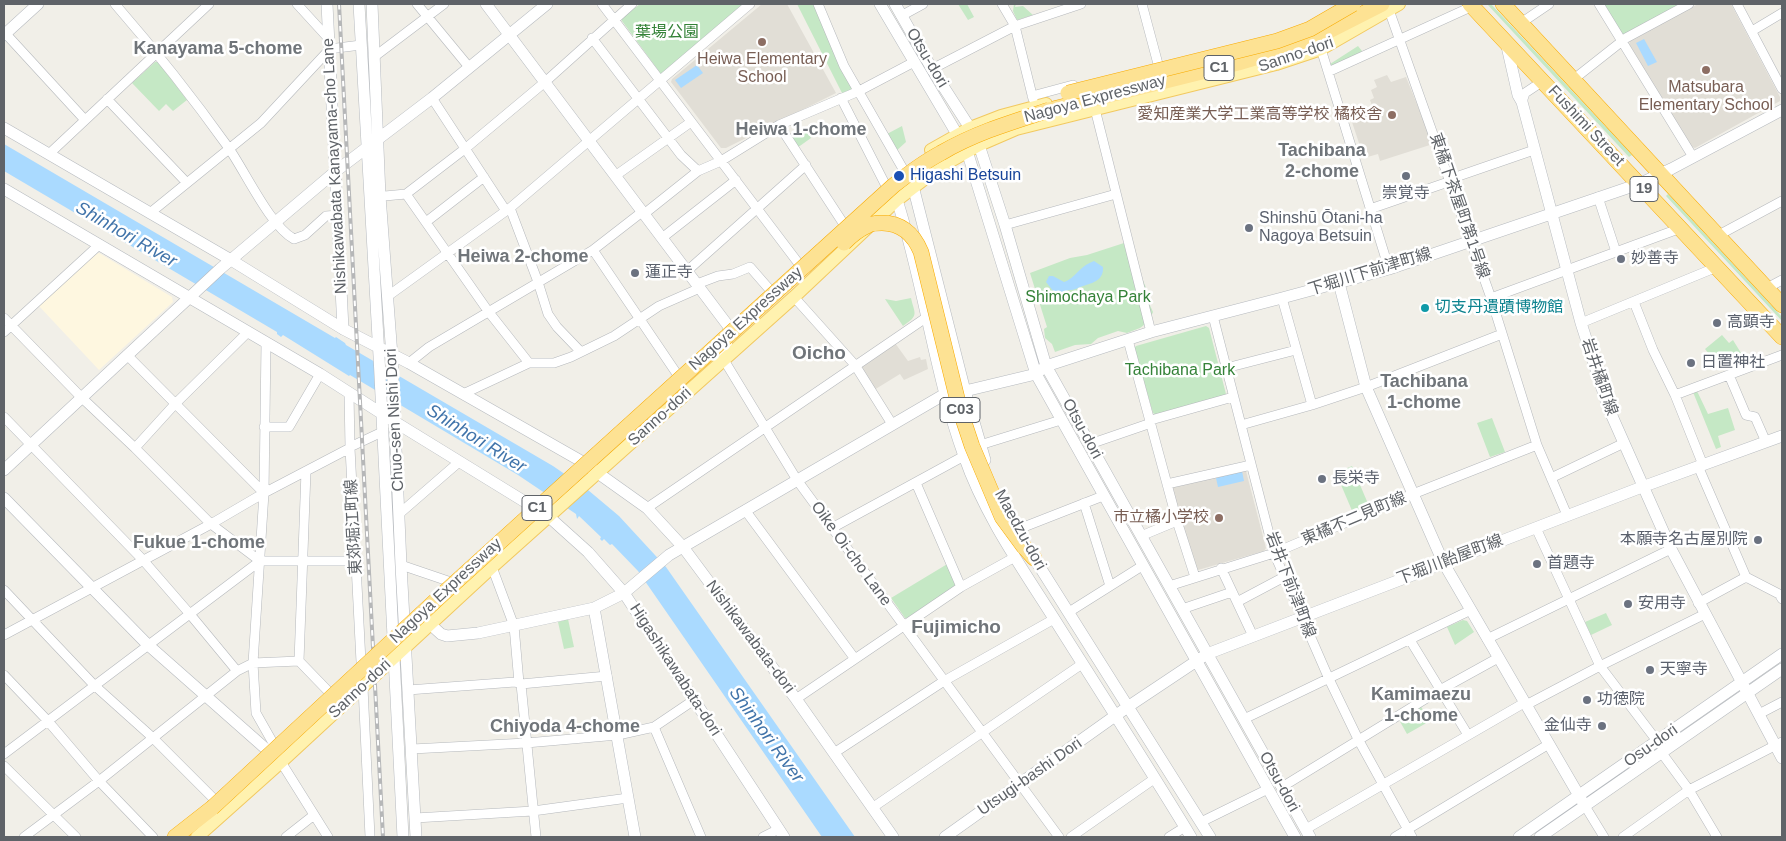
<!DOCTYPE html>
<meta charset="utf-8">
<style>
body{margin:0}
#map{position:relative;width:1786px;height:841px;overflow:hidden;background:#f1efe8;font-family:Arial,sans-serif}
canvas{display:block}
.frame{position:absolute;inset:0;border:5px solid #5f6368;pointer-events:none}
</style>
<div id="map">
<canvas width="1786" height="841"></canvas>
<div class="frame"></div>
</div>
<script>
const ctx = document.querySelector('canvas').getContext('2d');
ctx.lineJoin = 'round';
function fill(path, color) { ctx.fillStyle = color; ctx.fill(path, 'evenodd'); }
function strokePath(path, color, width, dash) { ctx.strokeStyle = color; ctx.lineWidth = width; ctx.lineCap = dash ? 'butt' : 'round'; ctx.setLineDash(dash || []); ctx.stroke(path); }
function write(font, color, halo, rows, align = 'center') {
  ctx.font = font + ' Arial,"Noto Sans JP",sans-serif'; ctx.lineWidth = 5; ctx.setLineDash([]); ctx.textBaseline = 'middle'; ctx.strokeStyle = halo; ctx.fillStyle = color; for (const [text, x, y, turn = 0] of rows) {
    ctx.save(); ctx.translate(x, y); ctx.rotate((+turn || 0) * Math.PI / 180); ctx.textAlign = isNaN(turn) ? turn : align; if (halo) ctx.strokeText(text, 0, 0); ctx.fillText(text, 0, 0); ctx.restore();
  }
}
const commercial = new Path2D(`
 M99,253L172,297L173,302L99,370L38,305L95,254Z`);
const education = new Path2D(`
 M762,4H787L836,93L726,148H721L671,82L672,79Z
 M1698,4H1731L1780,97V101L1695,148L1691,147L1629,44L1630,41Z
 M1387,75L1391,82L1406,77L1433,144L1380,161L1378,154L1364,158L1351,119L1374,111L1370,100L1374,98L1371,90L1377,87L1374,80Z
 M895,343L908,361L920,357L921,360L926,359L928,369L904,380L900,374L874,390L861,369L862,365Z
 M1243,469L1246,471L1266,548L1264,551L1198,570L1196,569L1171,488L1172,486Z`);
const green = new Path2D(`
 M640,4H747L664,74H661L622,21V18Z
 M797,4H814L852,86L851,90L842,93Z
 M958,4H967L974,17L968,20Z
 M1014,4H1016L1015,7L1023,6L1033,15L1017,20L1013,11Z
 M1487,4H1491L1632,155L1629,157Z
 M1604,4H1680L1622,35Z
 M1358,46L1362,51L1361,54L1332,67L1330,64Z
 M155,62H158L187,100L173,111L166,104L159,111L132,83Z
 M902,126L906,142L895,152L887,134Z
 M805,127L811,138L797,148L790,137Z
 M1668,194L1782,317V321L1666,196Z
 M1124,243L1125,248L1129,249L1148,292V301L1153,312L1149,321L1140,328L1127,333L1118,331L1098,338L1091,344L1075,345L1055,352L1052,344L1045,338L1044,329L1047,327L1030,273L1070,258L1087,255Z
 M911,298C915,315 919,315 903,326L885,299L896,301Z
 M1206,326L1209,328L1226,394L1224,396L1156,415L1153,413L1134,348L1136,346Z
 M1722,335L1729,343L1733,340L1741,353L1709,354L1705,349Z
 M1697,391L1708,414L1728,408L1735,430L1718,436L1721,447L1716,449L1693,392Z
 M1492,418L1505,452L1490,457L1477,423Z
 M1352,466L1369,506L1353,513L1336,473Z
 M949,563L957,585L907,618H905L891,598Z
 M1606,613L1612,625L1591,635L1585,622Z
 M568,619L574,647L564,649L558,622Z
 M1463,620L1467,621L1474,632L1455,645L1447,627Z
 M1420,705L1430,721L1407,734L1398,718Z`);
const water = new Path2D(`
 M1644,39L1657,62L1648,66L1636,43Z
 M697,65L703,73L681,88L675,80Z
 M4,144L335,338L336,337L345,343L346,345L553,466L588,490L619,516L666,567L855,837H822L638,571L612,544L610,545L604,539L602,541L600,539L601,537L579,516L577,519L576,514L518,475L350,375L349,376L283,335L281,337L277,334V332L4,171Z
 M1094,261L1103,267C1104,280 1093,283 1083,286C1076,288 1077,290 1068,290L1063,295L1054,292L1046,282L1049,276H1053L1064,282C1076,278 1078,267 1094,261Z
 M1242,471L1244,481L1218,487L1216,478Z`);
const street = new Path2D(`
 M115,4C155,50 193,98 228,147C245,171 270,226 294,239L305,235L326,216L338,215
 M297,4L329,39
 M417,4L469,67
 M602,4L799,264
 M818,4L844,66L903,169
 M1002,4L1015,26L1033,99
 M1142,4L1158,64
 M1599,4L1693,157
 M1737,4L1782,89
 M1389,10L1491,298L1537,445L1567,515
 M901,16L923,4
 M1521,23L1549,4
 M1752,31L1782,13
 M6,34L85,120
 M592,38L681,155L698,171
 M329,49L361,45
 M1321,49L1389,269
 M374,57L444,4
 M932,69L1015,26L1081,4
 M1328,72L1473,6
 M1574,79L1626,38L1689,4
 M1032,96L1073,85
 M432,98L506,211
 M841,98L885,184
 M107,99L187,183
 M1522,102L1525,93L1543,81
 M1095,109L1151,332
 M779,125L843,223
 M49,154L209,4
 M615,176L691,122
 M1450,179L1534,150
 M406,194L488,311L529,363
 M374,197L406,194L466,148L545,82L632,4
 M1598,197L1616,252
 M510,208L538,282L548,314L557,327L581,352
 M1370,209L1451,181
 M150,213L261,123L329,50
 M644,214L698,171L721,161L779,125L859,91L914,62
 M426,222L484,177
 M1005,225L1116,194
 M1717,236L1782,201
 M662,238L736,180
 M593,250L677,374
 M687,271L806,165
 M697,284L718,276L733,274L750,267L770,290
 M1767,288L1782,280
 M388,296L510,208L750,4
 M794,297L855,365L892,424
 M1282,298L1312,405
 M1491,298L1681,228
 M1634,302L1653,350L1675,395L1703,465
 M1213,316L1274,553L1329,679L1358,739L1412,837
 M4,318L81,397L135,448L211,524L260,561
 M1581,323L1717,267
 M4,332L99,245
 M1128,340L1177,521L1195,577
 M266,343L264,493L253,663L256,713L273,743
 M127,355L264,493
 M724,360L797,480L1059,837
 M409,363L429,347L593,250L642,212
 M1226,368L1296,350
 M1729,375L1746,415L1755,417L1766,442
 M349,392L350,448L361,662
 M463,394L529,363H554L571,357L614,336L659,306L700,288
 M1675,395L1782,355
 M4,417L143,560L189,613L237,671
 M1151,420L1233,397
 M1241,425L1312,405L1366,387L1502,334
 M264,427H289L320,374
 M1090,444L1151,423
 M980,445L1061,420
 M350,447L382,432
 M135,448L175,404L248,332
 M1698,466L1746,577L1779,594L1782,599
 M1551,478L1624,443
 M916,483L961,587
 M1167,484L1251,465
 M1084,503L1110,586
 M647,508L927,317
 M745,510L855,659
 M399,514L459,462
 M832,528L964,456
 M1536,528L1600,666L1657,741
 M1016,530L1103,496
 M1141,536L1177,521
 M401,565L448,581
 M492,567L514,626L519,683
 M1221,568L1253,636
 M1169,586L1274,553L1413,494L1537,445
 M4,590L94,685L152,737L213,798
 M1237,602L1284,577
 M1698,603L1746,577
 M1182,609L1232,592
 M1069,612L1142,566
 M4,635L211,524L264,493L350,448
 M1487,639L1671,549
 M1410,640L1468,735
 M299,661L306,471
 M4,675L47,720L99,781L153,837
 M521,684L536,837
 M363,687L370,837
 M408,690L515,682L521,684L607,676
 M796,699L961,587L1015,557
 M1526,705L1600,666L1705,614
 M1759,714L1782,702
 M1244,719L1471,610
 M654,727L701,837
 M412,749L526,743L618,735L654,727L694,700
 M1661,752L1689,790L1717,837
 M834,753L944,681L1054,619
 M4,754L260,561H356
 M281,762L328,837
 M4,766L76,837
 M1282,787L1440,690L1498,658
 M1585,806L1604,837
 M872,808L1082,664
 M415,818L533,811L628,798
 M1201,822L1268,789
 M1306,829L1524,703
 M24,837L99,781L237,671L253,663L299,661L328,691
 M286,837L314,815
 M763,837L779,829
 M1071,837L1154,779
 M1169,837L1185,827
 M1395,837L1549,744
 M1623,837L1689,790L1782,742`);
const secondary = new Path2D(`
 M327,4L343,329
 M359,4L379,356L403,837
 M372,4L380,196L392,356L401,565L416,837
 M486,4L729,327L724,360
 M880,4L967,151L1036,374L1295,837
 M895,4L932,69L970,128L979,145L1005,225L1046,366L1310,837
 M4,35L38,4
 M1506,42L1518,95L1522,102L1581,323L1608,407L1671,549L1782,758
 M4,128L231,260L343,329L409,363L581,461L647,508L683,547L796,699L893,837
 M913,186L965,391L985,460
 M4,189L320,374L395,422L548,516L588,552L624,593L784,837
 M897,200C924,284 934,373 964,456C984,514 1020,565 1053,617C1099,690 1146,763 1191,837
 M1339,283L1366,387L1443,562L1585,806
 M4,470L220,269L336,171L432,98L547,4
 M4,498L147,644L266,749
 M1031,553L1210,837
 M594,608L635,837
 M430,624L441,634L447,636L478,633L594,608L624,593L669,555L945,394L965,391L1036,374L1046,366L1151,332L1282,298L1389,269L1639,184L1671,169L1782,110
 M945,837L1129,706L1207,654L1642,487L1782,436
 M1519,837L1782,654
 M1540,837L1782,669`);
const primary = new Path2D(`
 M931,150L970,128L1001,116L1046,104
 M197,837L281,762L492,567L794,297L897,200L940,167L979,145L1016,129L1276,64L1321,49L1399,4`);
const highway = new Path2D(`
 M1470,4L1782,337
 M1503,4L1782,305
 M1049,110L1238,63L1285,49L1325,33L1382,4
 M1024,547L1034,558
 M175,837L212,808`);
const rail = new Path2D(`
 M339,4L383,837`);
const highwayBridge = new Path2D(`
 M1068,93L1277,41L1310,29L1353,4
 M844,243C851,236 858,230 867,226C871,223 877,223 882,223C902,223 914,235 921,252L960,410L972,446L1002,517L1024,547
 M212,808L447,590L893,186C908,174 924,162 941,153C975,133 1012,122 1049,110`);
const markers = [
 [762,42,5,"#8d6e63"],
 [1706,70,5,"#8d6e63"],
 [1392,115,5,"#8d6e63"],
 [899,176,6,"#1a4fb4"],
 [1406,176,5,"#6b7280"],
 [1249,228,5,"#6b7280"],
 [1621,259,5,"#6b7280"],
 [635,273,5,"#6b7280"],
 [1425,308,5,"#0f9aa8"],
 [1717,323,5,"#6b7280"],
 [1691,363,5,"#6b7280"],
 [1322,479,5,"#6b7280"],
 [1219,518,5,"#8d6e63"],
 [1758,540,5,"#6b7280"],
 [1537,564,5,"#6b7280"],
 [1628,604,5,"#6b7280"],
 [1650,670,5,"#6b7280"],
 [1587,700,5,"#6b7280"],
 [1602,726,5,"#6b7280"]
];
const shields = [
 [1219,68,30],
 [1644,189,28],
 [960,410,40],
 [537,508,30]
];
const shieldNames = [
 ["C1",1219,68],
 ["19",1644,189],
 ["C03",960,410],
 ["C1",537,508]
];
const parkNames = [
 ["葉場公園",667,33],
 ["Shimochaya Park",1088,298],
 ["Tachibana Park",1180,371]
];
const streetNames = [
 ["Sanno-dori",1296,55,-19],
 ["Otsu-dori",927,58,59],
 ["Nagoya Expressway",1095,99,-15],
 ["Fushimi Street",1586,126,47],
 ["Nishikawabata Kanayama-cho Lane",335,166,-93],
 ["東橘下茶屋町第1号線",1459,206,71],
 ["下堀川下前津町線",1370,272,-17],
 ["Nagoya Expressway",746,319,-42],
 ["岩井橘町線",1599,377,71],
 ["Sanno-dori",660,417,-42],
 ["Chuo-sen Nishi Dori",395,420,-93],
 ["Otsu-dori",1082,429,61],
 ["東橘不二見町線",1354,519,-23],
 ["東郊堀江町線",354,527,-93],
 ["Maedzu-dori",1020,530,61],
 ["Oike Oi-cho Lane",851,554,54],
 ["下堀川飴屋町線",1450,560,-21],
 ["岩井下前津町線",1290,585,69],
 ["Nagoya Expressway",446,591,-43],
 ["Nishikawabata-dori",750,637,53],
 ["Higashikawabata-dori",675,670,57],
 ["Sanno-dori",360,689,-43],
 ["Osu-dori",1651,746,-35],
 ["Utsugi-bashi Dori",1030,777,-35],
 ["Otsu-dori",1279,782,61]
];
const educationNames = [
 ["Heiwa Elementary",762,60],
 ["School",762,78],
 ["Matsubara",1706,88],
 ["Elementary School",1706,106],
 ["愛知産業大学工業高等学校 橘校舎",1382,115,"right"],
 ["市立橘小学校",1209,518,"right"]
];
const transitNames = [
 ["Higashi Betsuin",910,176]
];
const worshipNames = [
 ["崇覚寺",1406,194,"center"],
 ["Shinshū Ōtani-ha",1259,219],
 ["Nagoya Betsuin",1259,237],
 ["妙善寺",1631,259],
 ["蓮正寺",645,273],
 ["高顕寺",1727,323],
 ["日置神社",1701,363],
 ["長栄寺",1332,479],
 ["本願寺名古屋別院",1748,540,"right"],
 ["首題寺",1547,564],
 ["安用寺",1638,604],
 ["天寧寺",1660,670],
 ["功徳院",1597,700],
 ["金仙寺",1592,726,"right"]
];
const cultureNames = [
 ["切支丹遺蹟博物館",1435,308]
];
const neighbourhoodNames = [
 ["Kanayama 5-chome",218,49],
 ["Heiwa 1-chome",801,130],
 ["Tachibana",1322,151],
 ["2-chome",1322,172],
 ["Heiwa 2-chome",523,257],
 ["Tachibana",1424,382],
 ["1-chome",1424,403],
 ["Fukue 1-chome",199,543],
 ["Kamimaezu",1421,695],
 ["1-chome",1421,716],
 ["Chiyoda 4-chome",565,727]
];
const waterNames = [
 ["Shinhori River",126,235,30],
 ["Shinhori River",476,439,32],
 ["Shinhori River",766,735,54]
];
const quarterNames = [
 ["Oicho",819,354],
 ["Fujimicho",956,628]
];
fill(commercial, '#fef7e0');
fill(education, '#e1ded6');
fill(green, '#c5e8c5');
fill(water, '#aadaff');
strokePath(street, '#b5b8bc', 10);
strokePath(secondary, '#b6babf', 12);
strokePath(primary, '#f2c960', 14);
strokePath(highway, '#f9ab00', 16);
strokePath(street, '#fff', 9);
strokePath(secondary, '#fff', 11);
strokePath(primary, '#fff2af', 12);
strokePath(highway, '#fde293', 15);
strokePath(rail, '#b6b7b8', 4);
strokePath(rail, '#fff', 2, [5.5]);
strokePath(highwayBridge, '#f9ab00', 16, []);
strokePath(highwayBridge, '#fde293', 15);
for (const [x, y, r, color] of markers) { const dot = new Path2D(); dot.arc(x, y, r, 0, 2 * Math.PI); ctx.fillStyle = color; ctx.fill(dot); strokePath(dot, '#fff', 2); }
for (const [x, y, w] of shields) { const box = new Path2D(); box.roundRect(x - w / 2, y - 12.5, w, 25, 4); ctx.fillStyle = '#fff'; ctx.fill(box); strokePath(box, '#5f6368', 1); }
write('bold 15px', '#5f6368', null, shieldNames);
write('16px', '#348238', '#fff', parkNames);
write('16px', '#5f6368', '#fff', streetNames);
write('16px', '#785e54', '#fff', educationNames);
write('16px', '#164399', '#fff', transitNames, 'left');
write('16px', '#5b616d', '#fff', worshipNames, 'left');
write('16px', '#0d838f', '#fff', cultureNames, 'left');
write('bold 18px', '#70757a', '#fff', neighbourhoodNames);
write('italic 18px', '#4174aa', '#fff', waterNames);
write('bold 19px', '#70757a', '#fff', quarterNames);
</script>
